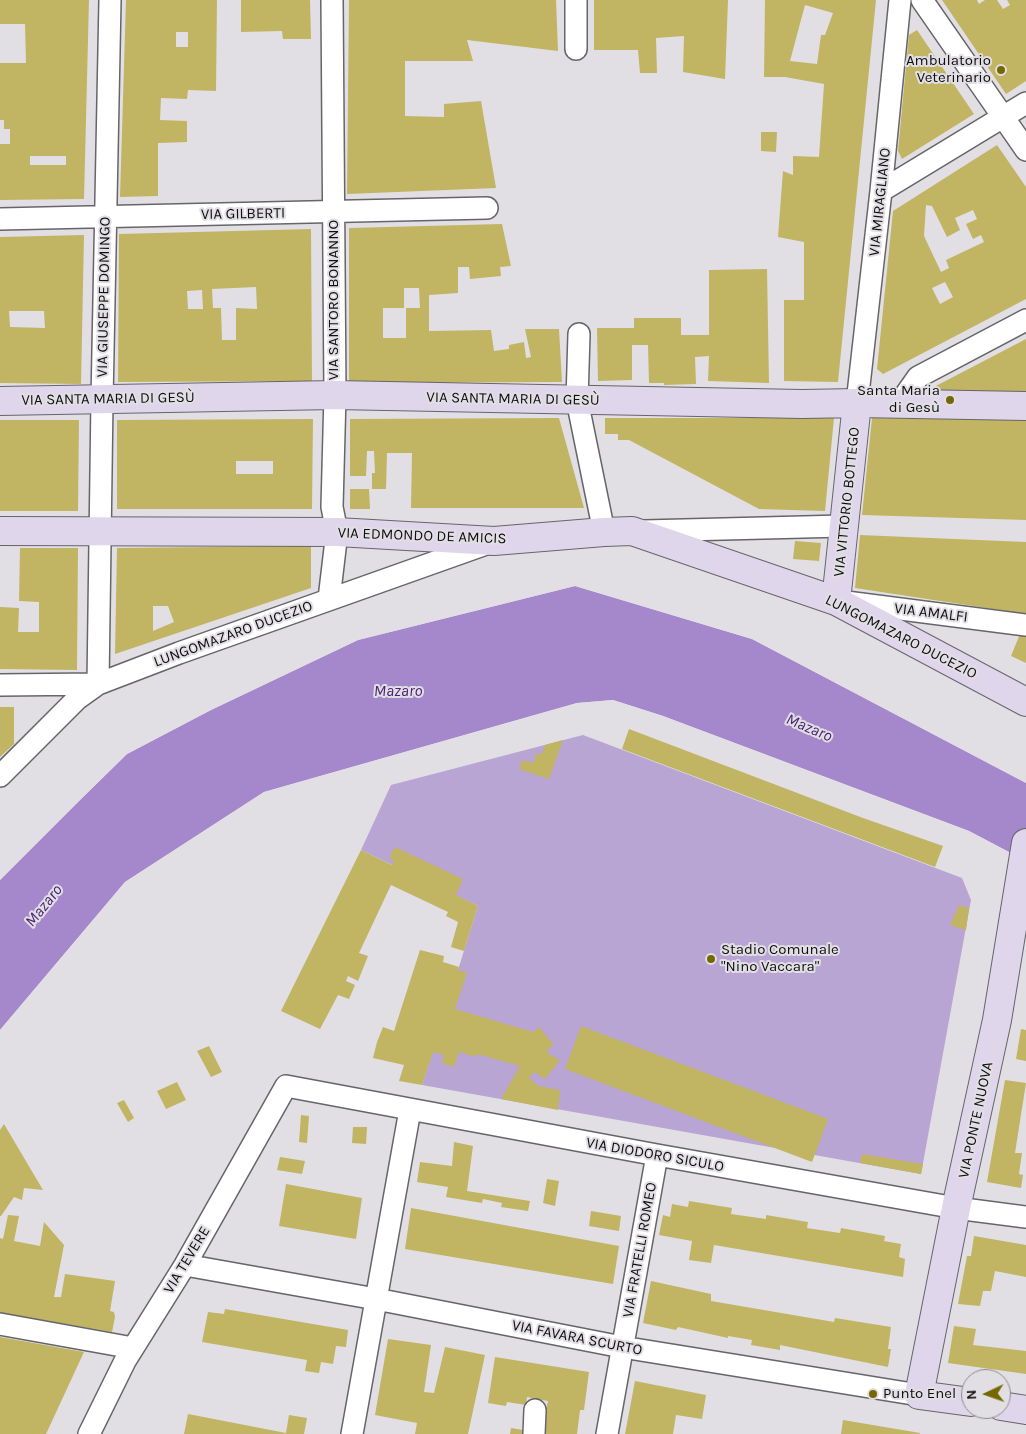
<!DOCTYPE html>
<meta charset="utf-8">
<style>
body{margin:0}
#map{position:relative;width:1026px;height:1434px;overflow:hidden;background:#e1dfe4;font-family:Karla,sans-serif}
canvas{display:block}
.north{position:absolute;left:961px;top:1369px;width:50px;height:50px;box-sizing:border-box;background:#e1dfe4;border:1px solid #8d8b8f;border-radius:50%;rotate:267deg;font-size:14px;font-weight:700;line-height:20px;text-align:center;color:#0f0e10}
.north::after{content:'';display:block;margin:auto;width:18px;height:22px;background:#756800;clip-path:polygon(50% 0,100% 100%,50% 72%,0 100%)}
</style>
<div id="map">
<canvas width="1026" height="1434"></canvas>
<div class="north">N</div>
</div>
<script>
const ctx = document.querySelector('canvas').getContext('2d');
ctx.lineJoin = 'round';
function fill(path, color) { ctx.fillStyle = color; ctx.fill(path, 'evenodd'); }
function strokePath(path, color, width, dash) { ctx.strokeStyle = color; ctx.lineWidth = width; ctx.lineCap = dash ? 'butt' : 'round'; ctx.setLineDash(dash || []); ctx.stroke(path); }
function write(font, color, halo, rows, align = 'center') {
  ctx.font = font + ' Karla,sans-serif'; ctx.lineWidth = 4; ctx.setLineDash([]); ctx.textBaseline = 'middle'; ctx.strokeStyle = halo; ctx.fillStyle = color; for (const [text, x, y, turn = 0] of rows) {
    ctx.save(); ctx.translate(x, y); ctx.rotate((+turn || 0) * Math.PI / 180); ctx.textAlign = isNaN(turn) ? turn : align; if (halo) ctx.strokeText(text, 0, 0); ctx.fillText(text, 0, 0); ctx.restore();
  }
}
const green = new Path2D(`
 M583,735L962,878L971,900L921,1174L422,1085L478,906L361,850L391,785Z`);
const water = new Path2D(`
 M575,586L752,639L1026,783V861L969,831L663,716L613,700L577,703L264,792L125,882L0,1030V880L80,800L127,754L211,710L358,640Z`);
const pier = new Path2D(`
 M575,584L753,636L996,763L1026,780V783L752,639L575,586L358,640L211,710L127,754L80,800L0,880V877L16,859L126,752L210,708L358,638Z
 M613,700L663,716L969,831L1026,861L1025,863L968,833L662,718L612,702L577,705L265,794L127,884L0,1032V1030L125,882L264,792L577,703Z`);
const building = new Path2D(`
 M0,0H89L84,199L0,200V144H10V129H4V120H0V63H26L25,24H0ZM30,156H66V165H30Z
 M126,0H217L216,91L188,90L187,99L161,98L160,120L187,121V142L158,143V196L120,197ZM176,32H188V47H176Z
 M241,0H310L311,39H283L282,31L241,32Z
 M349,0H556L558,51L467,40L473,61H405V116L444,117V104L481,101L496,188L347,194Z
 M594,0H728L725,79L683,72L684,36L656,38L657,73H640L638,50H594Z
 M765,0H876L838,382L784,381V300H804V242L778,237L783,171L793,175V156L819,157L824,84L785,77H764ZM805,5L833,13L825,35H821L817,64L790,61Z
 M942,0H977L979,4L985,0H997L1003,9L1010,5L1007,0H1026V81L1006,94Z
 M917,30L974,114L902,159L898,151L909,35Z
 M761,132H777L776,152L761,151Z
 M997,145L1026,187V299L883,374L877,369L893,211ZM926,205L932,206L947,237L960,230L955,218L973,210L977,219L966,224L973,239L981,235L984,242L946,260L949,268L941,272L924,236ZM945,282L953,297L940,304L932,288Z
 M502,224L511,266L500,267L501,276L470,279L469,267H458V293L429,295V331L491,330L494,351L509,349V345L524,342L526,358L531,357L525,329H559L562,382L349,383V228ZM404,288H419L420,308H406V338H383V308H404Z
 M311,229L312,381L118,382L119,234ZM256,287L257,309L236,308V340H222L221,308H213L212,289ZM202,290L203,309H188L187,291Z
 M84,235L81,384L0,383V237ZM9,311H44L45,328L10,327Z
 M767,269L769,383L708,381L709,356L695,357L696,384L664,385V383H649L648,345H632V380L598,381L597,328H634V318H681V335H709V270Z
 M1026,339V393L938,396L932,388Z
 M559,418L584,508H411L412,453H387L386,489H372V473H375L374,451H367L366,476H350V419Z
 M605,418H834L825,511L759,509L629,440H618V434H605Z
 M872,418L1026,419V520L862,515Z
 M313,419L312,509H117V420ZM236,461H273V474H236Z
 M0,420H79L78,511H0Z
 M350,489H369L370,509H350Z
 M860,535L1026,542V614L855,588Z
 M795,541L821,543L819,561L793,559Z
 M311,546V588L115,654L117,548ZM153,606H168L174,622L153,631Z
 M20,548H78L77,670L0,669V607L19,608L18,632H39V602L19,601Z
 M1020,634L1026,635V663L1011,656Z
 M0,707H14V744L0,757Z
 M629,729L863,818L943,846L935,867L622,749Z
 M563,740L549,779L519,769L523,760L533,763L537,753L542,754L545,745Z
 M395,847L463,879L456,895L478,906L464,951L451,947L458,922L446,916L448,912L391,885L359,953L368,956L358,981L348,976L346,981L355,985L349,999L338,995L320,1029L281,1011L361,850L392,865L394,860L389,858Z
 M959,905L969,908L966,930L950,925Z
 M420,950L444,956L443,962L459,967L458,970L467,973L455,1009L533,1032L539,1027L554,1045L547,1049L550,1055L560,1060L545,1079L534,1072L529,1078L539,1086L560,1090L558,1110L501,1099L520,1066L477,1054L476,1057L459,1052L454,1067L442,1063L444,1055L433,1052L422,1085L399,1081L404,1065L373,1058L377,1042L383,1027L394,1031Z
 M581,1026L828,1119L812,1162L565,1069Z
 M1021,1029L1026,1030V1061L1016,1059Z
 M209,1046L222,1072L211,1077L197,1051Z
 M1005,1080L1026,1083L1015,1153H1022L1019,1174L1023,1175L1021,1188L987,1182Z
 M177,1082L186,1100L166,1109L157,1091Z
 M124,1100L134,1118L128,1122L117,1103Z
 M301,1115L309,1116L307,1143L299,1142Z
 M4,1124L43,1190L24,1188L22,1200L14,1197L1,1216H0V1130Z
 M353,1127H367L366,1144L352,1143Z
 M454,1142L473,1146L467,1191L530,1201L528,1211L501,1207L502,1203L483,1199L482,1203L446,1197L448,1187L417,1182L420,1162L452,1166Z
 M862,1154L923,1164L921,1174L860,1163Z
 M280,1157L305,1161L302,1174L277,1170Z
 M547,1179L559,1181L555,1206L543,1203Z
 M286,1184L362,1198L356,1239L279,1226Z
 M689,1201L732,1208L731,1214L766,1219V1215L808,1222L807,1228L840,1233L841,1228L885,1236L884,1241L901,1244L899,1257L905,1259L903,1277L714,1245L711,1263L689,1260L692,1241L659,1235L663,1215L670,1217L672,1204L688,1207Z
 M411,1208L619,1246L613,1284L405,1249Z
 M591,1211L621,1216L619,1231L589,1226Z
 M8,1215L19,1216L14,1241L40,1246L44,1222L64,1245L54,1297H61L65,1274L115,1281L110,1311L114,1312L115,1317L112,1332L0,1313V1238L3,1239Z
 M974,1236L1026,1245V1277L995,1271L991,1291H983L980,1306L958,1304L967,1256H971Z
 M651,1281L711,1294V1301L834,1322L835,1318L891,1327L888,1349H891L888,1367L780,1345V1350L751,1345L752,1340L728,1336V1338L678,1327L676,1330L643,1323Z
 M225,1309L348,1330L346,1347L336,1346L333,1364L321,1362L319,1373L305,1371L307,1360L202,1342L208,1312L224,1314Z
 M954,1326L976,1329L973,1345L1026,1351V1374L948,1363Z
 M0,1337L84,1352L46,1434H0Z
 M388,1339L431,1345L424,1392L434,1393L445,1347L485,1355L468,1434H415L417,1423L375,1415Z
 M495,1357L589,1372L584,1410H580L577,1434H539L543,1414L545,1415L548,1401L527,1397L526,1405L507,1402L506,1406L488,1403Z
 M635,1381L706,1395L702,1419L676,1415L673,1434H625Z
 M188,1414L286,1433L289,1415L307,1418L304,1434H184Z
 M843,1420L920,1433V1434H841Z
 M511,1428L523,1430L522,1434H510Z`);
const street = new Path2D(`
 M922,0L1026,150
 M576,49V0
 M881,191L1026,103
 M0,219L487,208
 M579,334L577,400L604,532
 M857,403L881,191L900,0
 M899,404L918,377L1026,320
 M644,531L843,526
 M329,599L337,532L332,507L335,395L332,0
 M846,602L1026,625
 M0,685L98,684L102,400L110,0
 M0,776L77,699L98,684L179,653L486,544
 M185,1265L376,1299L622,1347L919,1395
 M0,1324L133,1348
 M89,1434L125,1361L185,1265L286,1086L657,1155L956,1208L1026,1217
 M352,1434L410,1110
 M534,1434L535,1410
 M607,1434L657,1155`);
const secondary = new Path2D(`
 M0,401L335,395L802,404L857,403L1026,406
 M0,531L337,532L494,541L604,532L632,531L836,601L1026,702
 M836,601L857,403
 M971,1402L919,1395L956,1208L997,1020L1026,843
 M1001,1406L1026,1410`);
const markers = [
 [1001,70,5,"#756800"],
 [950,400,5,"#756800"],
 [711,959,5,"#756800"],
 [873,1394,5,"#756800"]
];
const poiNames = [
 ["Ambulatorio",991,61],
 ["Veterinario",991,78],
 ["Santa Maria",940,391],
 ["di Gesù",940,408],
 ["Stadio Comunale",721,950,"left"],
 ["\"Nino Vaccara\"",721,967,"left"],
 ["Punto Enel",883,1394,"left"]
];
const streetNames = [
 ["VIA MIRAGLIANO",880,202,-84],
 ["VIA GILBERTI",243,214,-1],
 ["VIA GIUSEPPE DOMINGO",104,297,-89],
 ["VIA SANTORO BONANNO",334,300,-90],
 ["VIA SANTA MARIA DI GESÙ",108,399,-1],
 ["VIA SANTA MARIA DI GESÙ",513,399,1],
 ["VIA VITTORIO BOTTEGO",847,502,-84],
 ["VIA EDMONDO DE AMICIS",422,536,2],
 ["VIA AMALFI",931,613,7],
 ["LUNGOMAZARO DUCEZIO",233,634,-20],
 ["LUNGOMAZARO DUCEZIO",901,637,27],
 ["VIA PONTE NUOVA",976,1120,-78],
 ["VIA DIODORO SICULO",655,1155,10],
 ["VIA FRATELLI ROMEO",640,1250,-80],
 ["VIA TEVERE",187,1260,-59],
 ["VIA FAVARA SCURTO",577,1338,11]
];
const waterNames = [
 ["Mazaro",398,691],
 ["Mazaro",809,728,23],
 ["Mazaro",44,906,-51]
];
fill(green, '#b8a5d3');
fill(water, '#a587cc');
fill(pier, '#e1dfe4');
fill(building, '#c1b463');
strokePath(street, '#666569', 24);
strokePath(secondary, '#666569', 30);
strokePath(street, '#fff', 21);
strokePath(secondary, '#dfd6eb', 28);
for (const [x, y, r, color] of markers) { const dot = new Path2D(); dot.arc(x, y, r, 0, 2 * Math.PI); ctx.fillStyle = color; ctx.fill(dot); strokePath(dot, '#e1dfe4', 2); }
write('15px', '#0f0e10', '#e1dfe4', poiNames, 'right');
write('15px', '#0f0e10', '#e1dfe4', streetNames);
write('italic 16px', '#4b2173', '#e1dfe4', waterNames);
</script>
